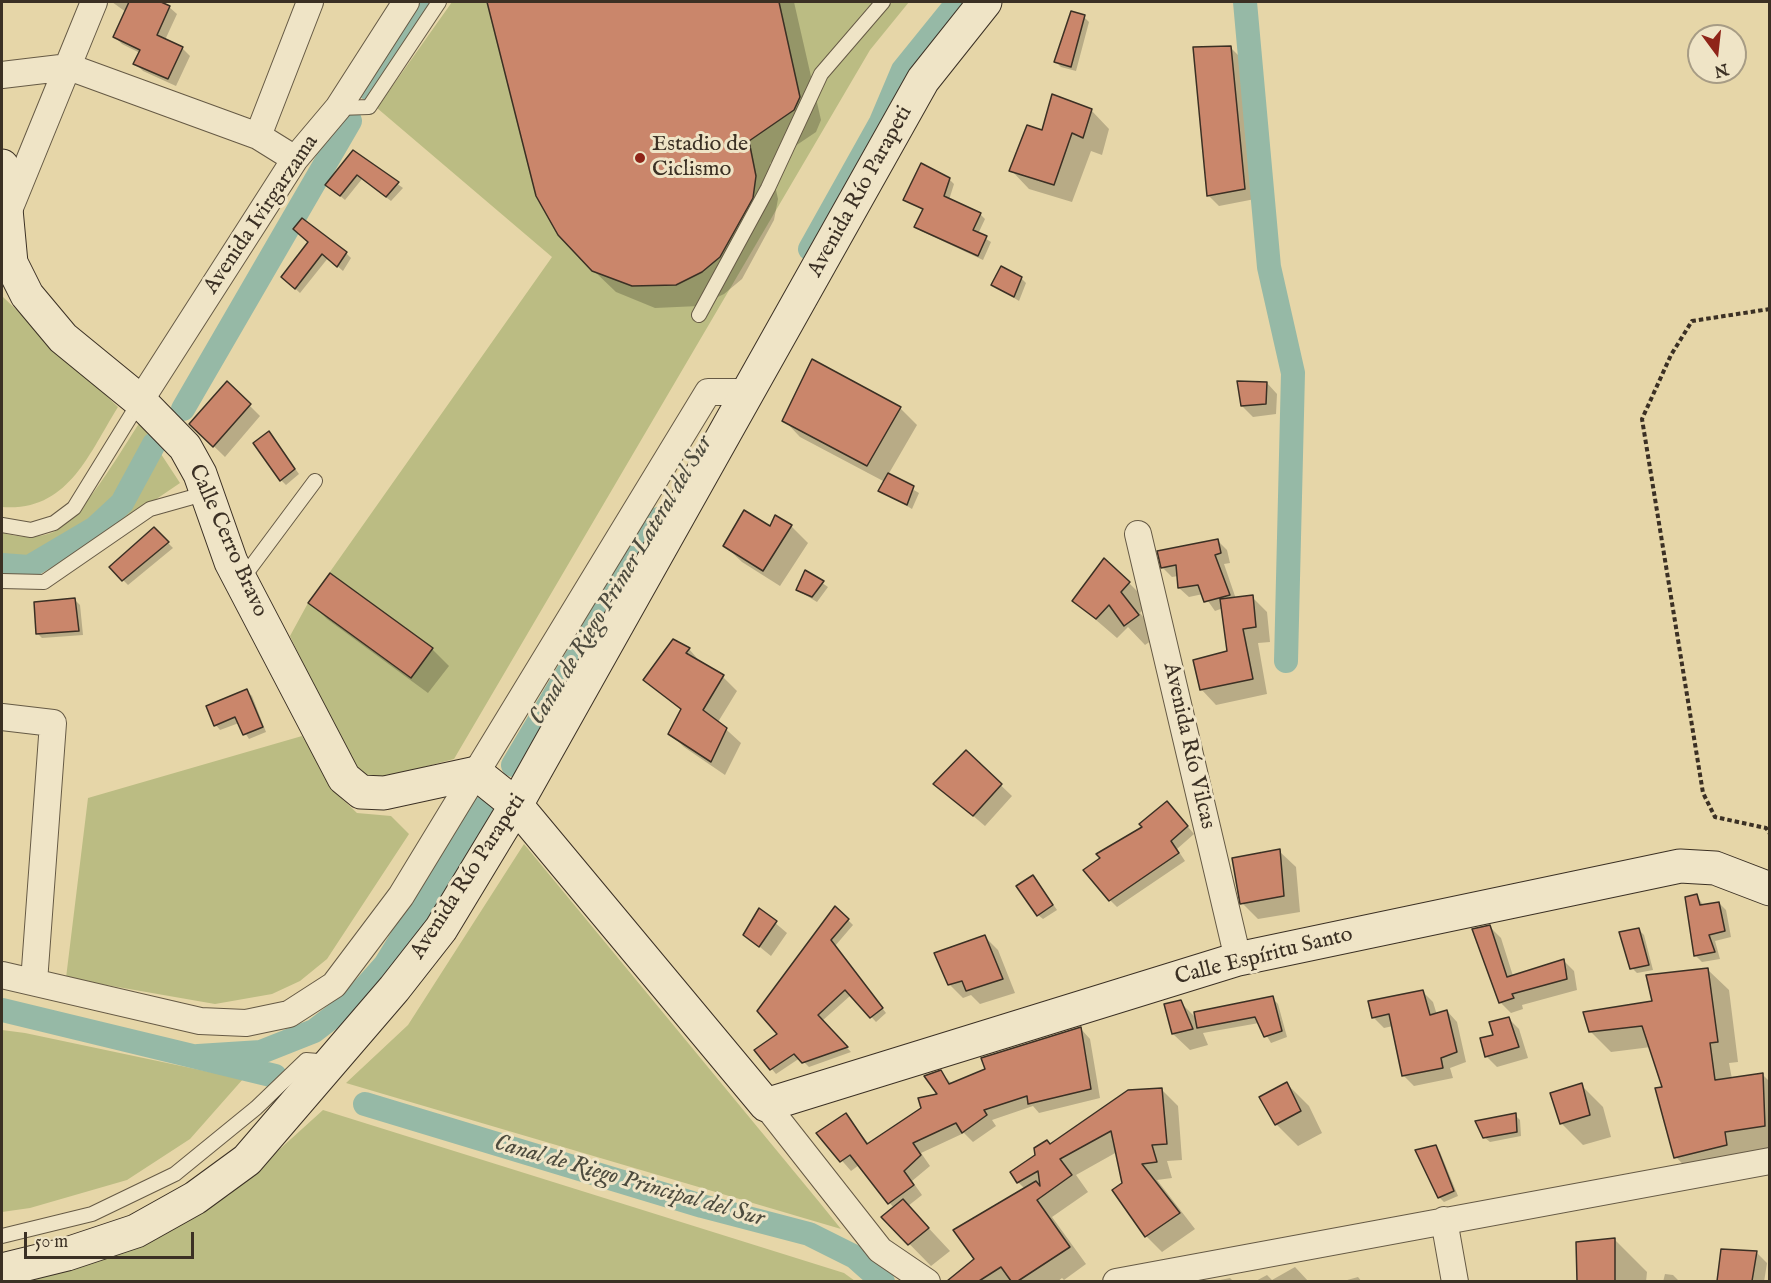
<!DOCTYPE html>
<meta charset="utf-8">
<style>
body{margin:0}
#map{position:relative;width:1771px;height:1283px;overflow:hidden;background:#e6d6a8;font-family:"IM FELL English",serif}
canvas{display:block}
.frame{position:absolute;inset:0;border:3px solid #3b3024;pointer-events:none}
.north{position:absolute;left:1687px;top:24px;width:60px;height:60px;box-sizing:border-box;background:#efe4c6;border:2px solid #a79c85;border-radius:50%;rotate:165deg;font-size:16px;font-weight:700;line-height:24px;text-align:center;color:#3b3024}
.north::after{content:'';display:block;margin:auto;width:21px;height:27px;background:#8f2418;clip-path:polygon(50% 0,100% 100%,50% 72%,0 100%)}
.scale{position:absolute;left:24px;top:1232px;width:170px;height:27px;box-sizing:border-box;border:3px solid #3b3024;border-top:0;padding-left:8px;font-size:18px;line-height:21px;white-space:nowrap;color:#3b3024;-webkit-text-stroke:4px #efe4c6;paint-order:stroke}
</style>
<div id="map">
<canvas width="1771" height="1283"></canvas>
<div class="frame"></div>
<div class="north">N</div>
<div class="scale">50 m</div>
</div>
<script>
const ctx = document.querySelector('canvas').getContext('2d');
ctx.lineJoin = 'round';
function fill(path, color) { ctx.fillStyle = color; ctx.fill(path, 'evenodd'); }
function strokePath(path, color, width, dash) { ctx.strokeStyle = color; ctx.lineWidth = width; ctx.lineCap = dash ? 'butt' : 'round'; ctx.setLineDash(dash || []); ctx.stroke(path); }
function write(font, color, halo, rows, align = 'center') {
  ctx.font = font + ' "IM FELL English",serif'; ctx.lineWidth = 6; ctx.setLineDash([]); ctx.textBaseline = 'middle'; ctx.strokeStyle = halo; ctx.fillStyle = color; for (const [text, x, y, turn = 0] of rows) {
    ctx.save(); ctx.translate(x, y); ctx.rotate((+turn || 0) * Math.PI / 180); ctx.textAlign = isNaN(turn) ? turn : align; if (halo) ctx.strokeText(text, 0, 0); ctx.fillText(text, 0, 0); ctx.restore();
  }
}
const green = new Path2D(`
 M452,2H909L870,50L454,759L378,779L353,770L290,636L308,603L552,257L377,108Z
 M2,292L3,297L118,407C88,455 68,512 2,507Z
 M140,422L180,483L99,538L44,565L2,557V533C18,537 34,539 51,533C80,523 122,449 140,422Z
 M302,736L339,796L357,813L391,816L409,834L327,959L300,981L272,994L215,1004L66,978L88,798Z
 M524,844L820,1203L841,1229L346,1083L408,1025Z
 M2,1030L25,1033L243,1079L190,1139L127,1180L30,1208L2,1212Z
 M323,1110L844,1273L855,1281L16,1282L61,1273L141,1246L229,1195Z`);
const shadow = new Path2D(`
 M112,2H157L169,7L177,14L165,40L182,48L190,56L176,86L143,71L135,63L140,53L122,44L115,37L126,12Z
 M489,2H794L821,120L816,132L770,163L778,199L774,220L742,279L724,294L699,306L655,308L616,292L593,270L538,196Z
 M1084,17L1089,22L1076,71L1061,67L1056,62Z
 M1230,47L1241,58L1255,199L1219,206L1208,195Z
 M1091,110L1109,129L1102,155L1091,151L1072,202L1029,189L1011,170L1043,132Z
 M353,152L403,188L391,201L362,179L345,200L327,185Z
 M949,179L954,184L949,200L980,214L985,219L978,234L991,242L983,260L921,231L916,226L924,211L905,199Z
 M309,243L346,253L351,258L343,271L328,258L300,293L288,282Z
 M1021,278L1026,283L1019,301L993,285Z
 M227,383L260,416L225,457L191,424Z
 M1267,383L1277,394L1276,414L1253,417L1242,406Z
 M900,408L917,425L888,475L919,493L912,509L880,490L885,482L800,437L784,420Z
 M269,433L299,474L286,485L281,480Z
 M775,517L792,527L808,543L780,586L742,562L725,546L771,528Z
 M154,529L173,548L128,585L111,568Z
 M1218,541L1227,550L1230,563L1224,564L1236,599L1252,597L1267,612L1270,642L1258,643L1267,694L1216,705L1201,689L1228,652L1223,608L1215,611L1203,594L1189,597L1179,588L1178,576L1172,577L1163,568Z
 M806,572L828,587L817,602L797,590Z
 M331,575L432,649L449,666L428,693L327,619L310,602Z
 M1129,583L1149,603L1140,613L1158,636L1145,645L1128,627L1117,638L1074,601Z
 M75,600L80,605L83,635L42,638L37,633Z
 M689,649L702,664L723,677L737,691L718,722L741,743L725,775L684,747L670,733L682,711L645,680Z
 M247,691L252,696L266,732L249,739L239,723L220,730L216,725Z
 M966,752L1012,796L985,826L936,784Z
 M1174,810L1194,834L1177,849L1185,861L1117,907L1110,900L1102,858Z
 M1279,851L1296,867L1300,912L1258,919L1242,903Z
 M1038,882L1057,910L1043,919L1038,915Z
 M1696,895L1704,906L1719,903L1726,910L1731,937L1715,941L1720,959L1702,962L1696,956Z
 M836,908L853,925L835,946L886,1013L876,1022L851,995L822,1021L851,1052L809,1067L800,1058L776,1074L756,1050L779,1035Z
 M760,910L787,933L771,956L745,935Z
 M1490,927L1501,938L1513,976L1563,960L1574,971L1577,990L1522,1005L1523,1009L1511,1013L1500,1002Z
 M1639,930L1644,935L1653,970L1637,973L1632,968Z
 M985,937L998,950L1015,993L980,1004L971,995L963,998L949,984Z
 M1708,970L1729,990L1738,1062L1729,1063L1732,1079L1763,1075L1770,1082V1148L1745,1152L1747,1165L1696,1178L1676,1157L1664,1088L1651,1047L1611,1052L1590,1031L1654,1002Z
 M1423,992L1433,1002L1437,1015L1447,1011L1457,1022L1466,1062L1450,1068L1453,1078L1414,1086L1403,1075L1393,1026L1384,1028L1373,1017Z
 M1272,998L1278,1004L1287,1037L1271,1043L1259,1023L1203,1033L1208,1045L1190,1050L1173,1034L1166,1005L1180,1002L1196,1018Z
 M1508,1018L1519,1029L1528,1058L1497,1067L1486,1056Z
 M1081,1029L1090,1039L1100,1098L1039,1113L1033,1106L992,1120L996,1126L973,1142L964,1133L921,1153L930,1166L912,1181L922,1195L908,1206L950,1251L931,1266L883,1217L894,1208L859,1165L851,1171L818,1133L845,1115L869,1144L940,1095L941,1072L952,1084Z
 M1287,1084L1309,1106L1322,1133L1298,1146L1276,1124Z
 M1581,1085L1603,1107L1611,1137L1583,1145L1561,1123Z
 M1161,1089L1178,1106L1182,1160L1167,1161L1172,1178L1157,1180L1195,1229L1162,1252L1146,1236L1124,1184L1117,1152L1076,1175L1088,1192L1052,1217L1086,1264L1064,1280L1062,1278L1057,1282L950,1281L976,1260L1025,1189L1018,1182L1051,1146Z
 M1515,1115L1520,1120L1521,1136L1490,1142L1484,1137Z
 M1435,1147L1440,1152L1458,1196L1444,1202L1439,1197Z
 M1615,1240L1647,1272L1646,1282H1579L1577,1243Z
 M1722,1251L1756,1252L1767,1263L1764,1282H1718Z
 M1295,1267L1309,1282H1254L1267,1275L1272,1280Z
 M1665,1274L1673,1275L1680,1282H1663Z
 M1358,1277L1362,1282H1340Z
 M1230,1278L1234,1282L1215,1281Z`);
const canal = new Path2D(`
 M1245,2L1269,267L1293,373L1286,661
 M368,88L422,2
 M810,249L881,122L903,70L958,2
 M183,409L350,121
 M2,565L29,567L95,528L122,503L154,444
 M513,765L659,519
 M2,1010L275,1076
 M198,1056L261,1052L314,1031L352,1002L385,965L481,809
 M365,1104L702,1206L809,1234L855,1257L883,1282`);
const building = new Path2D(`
 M129,2H161L170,6L157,35L183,47L168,79L133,64L140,50L113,37Z
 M487,2H779L800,97L794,110L749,141L756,176L753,198L720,257L702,272L676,285L632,286L592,271L558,235L536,196Z
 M1071,11L1085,15L1071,67L1054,62Z
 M1231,46L1245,189L1207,196L1193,47Z
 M1052,94L1092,109L1083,138L1072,133L1054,185L1009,171L1027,125L1042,130Z
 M353,150L399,182L386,197L357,175L340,196L325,185Z
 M921,163L950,178L944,196L981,213L973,230L987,236L978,256L914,227L923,209L903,200Z
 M302,218L347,252L337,267L322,254L295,289L281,277L308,242L293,229Z
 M1001,266L1022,277L1014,297L991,285Z
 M812,359L901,407L867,466L782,421Z
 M227,381L251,404L213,447L189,424Z
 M1237,381L1267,382L1266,404L1241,406Z
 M269,431L295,469L280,481L253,443Z
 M888,473L914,486L907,505L878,491Z
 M744,510L770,526L775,515L792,525L763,571L723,546Z
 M154,527L169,542L122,581L109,567Z
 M1218,539L1221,553L1215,555L1230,595L1204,602L1198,585L1178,588L1176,565L1161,568L1157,551Z
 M1104,558L1130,582L1121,592L1139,615L1124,626L1109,605L1096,619L1072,601Z
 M805,570L824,581L812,597L796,590Z
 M330,573L433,648L411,678L308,603Z
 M1253,595L1256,627L1243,629L1253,679L1200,690L1193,660L1227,651L1220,599Z
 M75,598L79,631L36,634L34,602Z
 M673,639L690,648L686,653L724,675L703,710L727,728L711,762L668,734L681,709L643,680Z
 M247,689L263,727L243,735L235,717L214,726L206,706Z
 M966,750L1002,784L973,816L933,784Z
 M1167,801L1188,826L1171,841L1179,853L1109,901L1083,870L1100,858L1096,854L1142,827L1139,824Z
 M1280,849L1284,896L1240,904L1232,858Z
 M1033,875L1053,905L1037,916L1016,886Z
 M1697,894L1700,905L1719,902L1725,931L1709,935L1715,952L1694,956L1685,897Z
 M835,906L849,919L831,940L883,1008L870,1018L845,990L818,1015L848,1047L802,1063L794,1054L770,1070L754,1050L777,1034L757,1011Z
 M759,908L777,921L759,947L743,935Z
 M1490,925L1507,977L1564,959L1567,979L1512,994L1514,998L1499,1003L1472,929Z
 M1639,928L1649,965L1630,969L1619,932Z
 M985,935L1003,979L966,991L962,981L948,985L934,953Z
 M1708,968L1718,1042L1710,1043L1715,1080L1763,1073L1765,1126L1725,1132L1727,1145L1674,1158L1655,1088L1662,1087L1642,1026L1589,1032L1583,1012L1652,1001L1646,975Z
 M1423,990L1430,1015L1447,1010L1457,1052L1441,1058L1443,1068L1402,1076L1389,1014L1372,1018L1368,1001Z
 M1273,996L1282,1031L1264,1037L1255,1017L1197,1028L1194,1012Z
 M1181,1000L1193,1029L1172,1034L1164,1004Z
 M1509,1017L1519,1047L1485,1057L1480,1038L1493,1035L1489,1022Z
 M1081,1027L1091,1089L1028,1104L1027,1096L984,1110L987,1115L962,1133L956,1123L913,1143L921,1155L904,1171L914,1185L888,1204L850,1155L840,1162L816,1133L846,1113L867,1144L921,1108L918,1098L937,1094L924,1076L941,1070L949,1084L985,1069L981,1058Z
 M1287,1082L1301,1111L1275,1125L1259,1097Z
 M1582,1083L1590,1115L1560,1124L1550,1093Z
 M1162,1088L1167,1144L1152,1145L1157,1162L1142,1164L1180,1213L1145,1237L1112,1190L1122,1183L1111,1131L1060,1159L1072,1175L1037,1200L1070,1247L1018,1281H1011L1001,1267L979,1281H947L974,1259L953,1230L1036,1181L1040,1186L1038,1171L1017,1183L1010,1172L1035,1155L1034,1148L1047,1140L1050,1144L1128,1090Z
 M1516,1113L1517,1132L1483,1138L1475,1121Z
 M1436,1145L1454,1191L1438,1198L1415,1150Z
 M903,1199L929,1228L908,1245L881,1217Z
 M1615,1238V1281H1577L1576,1242Z
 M1721,1249L1757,1251L1752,1281H1717Z`);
const path = new Path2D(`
 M1770,309L1692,321L1671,355L1642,419L1703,793L1715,817L1766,828L1770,834`);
const lane = new Path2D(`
 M338,108L369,107L439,2
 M699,315L768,188L821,74L883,2
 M2,525L31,530L54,523L74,508L140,401
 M242,579L315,481
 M2,581L44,582L150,509L207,493
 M2,1236L92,1214L175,1174L256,1108L306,1060L330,1062`);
const street = new Path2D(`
 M2,75L69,67L258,136L295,159
 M258,136L310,2
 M7,215L94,2
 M140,401L295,159L338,108L406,2
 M1138,534L1238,959
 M2,717L53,723L34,982
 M2,975L200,1021L246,1023L289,1014L334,985L401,896L708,392H750
 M766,1105L880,1250L927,1282
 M1444,1220L1455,1282
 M1116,1282L1770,1161`);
const secondary = new Path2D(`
 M2,166L11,263L27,295L63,338L140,401L185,447L200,474L231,562L344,778L361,792L384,793L476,773L516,805L766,1105L1238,959L1680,866L1715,868L1770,889
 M2,1270L67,1254L136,1231L195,1198L247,1160L394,989L441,929L516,805L923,80L985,2`);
const markers = [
 [640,158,6,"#8f2418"]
];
const poiNames = [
 ["Estadio de",652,145],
 ["Ciclismo",652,170]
];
const streetNames = [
 ["Avenida Río Parapeti",861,192,-61],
 ["Avenida Ivirgarzama",262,215,-56],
 ["Calle Cerro Bravo",227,541,66],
 ["Avenida Río Vilcas",1188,746,77],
 ["Avenida Río Parapeti",469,877,-57],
 ["Calle Espíritu Santo",1264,957,-14]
];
const waterNames = [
 ["Canal de Riego Primer Lateral del Sur",622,581,-59],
 ["Canal de Riego Principal del Sur",629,1182,16]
];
fill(green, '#bbbc83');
fill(shadow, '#0003');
strokePath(canal, '#96b9a6', 24);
fill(building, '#ca866b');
strokePath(building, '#3b3024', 1.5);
strokePath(lane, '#665a45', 16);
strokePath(street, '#665a45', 28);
strokePath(secondary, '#3b3024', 35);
strokePath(path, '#3b3024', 4, [4.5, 3]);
strokePath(lane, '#efe4c6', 14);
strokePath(street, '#efe4c6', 26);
strokePath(secondary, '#efe4c6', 33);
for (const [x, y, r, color] of markers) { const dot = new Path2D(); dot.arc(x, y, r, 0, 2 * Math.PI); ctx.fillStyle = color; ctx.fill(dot); strokePath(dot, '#efe4c6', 2); }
write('22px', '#3b3024', '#efe4c6', poiNames, 'left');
write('22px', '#3b3024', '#efe4c6', streetNames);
write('italic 24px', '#4d4b3e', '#efe4c6', waterNames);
</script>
